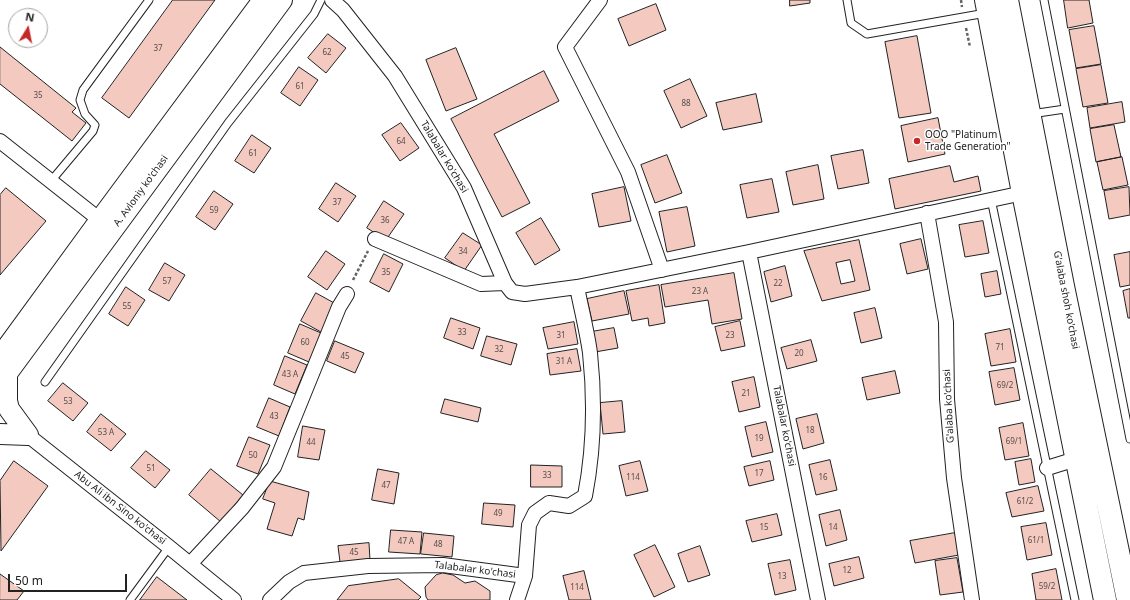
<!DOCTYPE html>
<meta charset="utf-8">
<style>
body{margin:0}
#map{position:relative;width:1130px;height:600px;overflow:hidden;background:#fff;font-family:"Noto Sans",sans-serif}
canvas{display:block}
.north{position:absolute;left:8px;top:8px;width:40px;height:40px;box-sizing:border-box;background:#fff;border:1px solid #a7a7a7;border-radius:50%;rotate:10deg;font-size:11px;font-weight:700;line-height:16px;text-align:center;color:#222}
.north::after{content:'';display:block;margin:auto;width:14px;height:18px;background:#c62828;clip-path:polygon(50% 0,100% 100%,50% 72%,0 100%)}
.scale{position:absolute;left:8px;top:574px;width:119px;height:18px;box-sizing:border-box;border:2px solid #222;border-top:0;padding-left:5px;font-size:12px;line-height:14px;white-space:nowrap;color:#222;-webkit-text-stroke:3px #fff;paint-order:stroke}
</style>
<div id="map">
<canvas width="1130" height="600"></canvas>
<div class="north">N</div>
<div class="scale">50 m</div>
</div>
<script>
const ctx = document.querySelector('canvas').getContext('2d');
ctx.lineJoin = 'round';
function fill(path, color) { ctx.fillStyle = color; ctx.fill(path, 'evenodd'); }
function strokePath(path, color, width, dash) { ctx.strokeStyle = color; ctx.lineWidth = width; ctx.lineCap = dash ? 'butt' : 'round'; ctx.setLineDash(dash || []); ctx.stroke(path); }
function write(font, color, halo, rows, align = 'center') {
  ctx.font = font + ' "Noto Sans",sans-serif'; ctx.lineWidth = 3; ctx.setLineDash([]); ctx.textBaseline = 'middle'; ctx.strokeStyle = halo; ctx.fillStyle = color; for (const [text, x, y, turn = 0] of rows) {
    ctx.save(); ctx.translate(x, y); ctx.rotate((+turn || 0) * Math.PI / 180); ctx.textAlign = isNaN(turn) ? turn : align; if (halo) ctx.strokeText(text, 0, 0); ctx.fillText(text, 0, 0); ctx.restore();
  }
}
const building = new Path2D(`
 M173,0H215L129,118L102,98Z
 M790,0H810V3L790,6Z
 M1064,0H1089L1093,23L1068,28Z
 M656,4L666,30L629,46L618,19Z
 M1094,26L1101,64L1076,68L1069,30Z
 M328,34L346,48L326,73L308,58Z
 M917,36L931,113L899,118L885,42Z
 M0,47L76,108L72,112L86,123L72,141L0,84Z
 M456,48L477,99L446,111L426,60Z
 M1101,65L1108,103L1083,107L1076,69Z
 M299,67L318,80L300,106L281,93Z
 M544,71L559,101L494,134L530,203L502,217L451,119Z
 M690,79L707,116L681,128L664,91Z
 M756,94L762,122L723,130L716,103Z
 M1122,102L1125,122L1090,128L1087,108Z
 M938,118L945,154L908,162L901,126Z
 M401,123L419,148L400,161L382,135Z
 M1114,125L1121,157L1096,162L1090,129Z
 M252,135L271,148L254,173L235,161Z
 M863,150L869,183L838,189L831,156Z
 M667,155L682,193L655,203L641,165Z
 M1122,157L1128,185L1103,190L1097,162Z
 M818,165L824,199L793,205L786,172Z
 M950,166L954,182L978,176L981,191L895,209L889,179Z
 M772,179L779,212L747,218L740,185Z
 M336,183L356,196L338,222L319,209Z
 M624,187L631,221L599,227L592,194Z
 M1129,187L1130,215L1109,219L1104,191Z
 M6,188L46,221L0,275V195Z
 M214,191L233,204L215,230L196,217Z
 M384,201L404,214L386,240L367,228Z
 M687,207L695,246L667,252L659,212Z
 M541,218L560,250L535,265L516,233Z
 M983,221L989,253L965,257L959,225Z
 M463,233L482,245L464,271L445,258Z
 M921,239L928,269L907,274L900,244Z
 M859,240L870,290L822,301L804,251ZM850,260L855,281L841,284L836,263Z
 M326,251L345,264L327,290L308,277Z
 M1130,252V285L1120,287L1114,255Z
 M384,254L403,264L389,292L370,282Z
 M165,263L185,275L169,301L149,290Z
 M785,266L792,296L771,302L764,272Z
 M997,271L1001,294L985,297L981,274Z
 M734,273L742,319L712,324L708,300L665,307L661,285Z
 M659,285L665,323L649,326L648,318L632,321L626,291Z
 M126,287L145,300L128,326L109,314Z
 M1130,289V318H1128L1123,291Z
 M624,291L629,314L592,321L587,299Z
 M316,293L336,304L321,332L301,321Z
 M875,308L882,338L861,343L854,313Z
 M451,318L480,328L473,349L444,338Z
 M740,321L745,346L721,351L715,327Z
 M574,322L578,344L548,349L543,328Z
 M300,324L321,333L309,362L288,353Z
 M614,328L618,348L595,352L591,332Z
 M1010,329L1016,362L991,366L985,334Z
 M487,336L517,344L511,365L481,356Z
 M811,340L817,361L787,369L781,348Z
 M335,341L364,353L355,373L327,361Z
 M577,349L581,371L550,375L547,354Z
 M285,356L307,365L295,394L274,385Z
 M1014,368L1020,400L995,405L989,372Z
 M895,371L900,393L867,400L862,378Z
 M754,377L760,407L739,412L732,382Z
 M63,383L88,403L73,421L48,401Z
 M269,398L290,407L279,436L257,427Z
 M445,399L481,408L478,422L441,413Z
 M622,401L625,432L603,434L600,403Z
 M101,414L126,434L111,451L87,432Z
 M817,414L824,443L803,449L796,419Z
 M766,422L773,452L752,457L745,427Z
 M1023,423L1029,456L1005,460L999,428Z
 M303,426L325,430L319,460L298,457Z
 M249,437L270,445L258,474L237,466Z
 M146,451L170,470L155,488L131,468Z
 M1031,459L1035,482L1019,485L1015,462Z
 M830,460L837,490L816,495L809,465Z
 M14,461L48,486L1,551L0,481Z
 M640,461L648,491L626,496L619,466Z
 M770,461L774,480L749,486L744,467Z
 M531,465L562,466V487H531Z
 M211,469L243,495L221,522L189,495Z
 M378,469L399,473L394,504L372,500Z
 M270,481L309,492L304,520L298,518L292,536L267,529L275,503L263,499Z
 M1038,486L1044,511L1012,517L1006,493Z
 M484,503L515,505L513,527L482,524Z
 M840,510L847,540L826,546L819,515Z
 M777,514L782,535L752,542L746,521Z
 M1046,523L1052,555L1027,560L1021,527Z
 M391,530L422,532L420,554L389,552Z
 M424,533L454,536L452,557L421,554Z
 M955,533L959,555L915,563L910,541Z
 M369,543L370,560L340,562L338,546Z
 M655,545L675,587L654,597L634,555Z
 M700,546L710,575L688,582L678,554Z
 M859,557L864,578L834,586L829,564Z
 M957,558L963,592L940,595L935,561Z
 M790,560L796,590L775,595L768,564Z
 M1056,569L1062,600H1036L1032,574Z
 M584,571L591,600H569L563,576Z
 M443,573L453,575L465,583L475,581L490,591V600H428L426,597L425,587L436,575Z
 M0,574L24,591L17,600H0Z
 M157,577L187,600H140Z
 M399,579L421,597L418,600H337L348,586Z`);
const path = new Path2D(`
 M961,0L962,7
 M966,28L970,47
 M353,280L368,251`);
const service = new Path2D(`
 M847,0L851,23L867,34L986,13
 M1044,0L1130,439
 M1031,114L1065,109
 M51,181L93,131L95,125L85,114L80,100L83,90L149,0
 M991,199L1075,600
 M45,382L228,123L314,14L321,0
 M130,600L169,547`);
const minor = new Path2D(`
 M332,0L343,10L395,76L464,188L505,283L512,292L525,294L577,287L749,252L1023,193
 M600,0L565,47L628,172L662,270
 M0,141L100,220
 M927,213L946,322L947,399L954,478L972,600
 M375,239L481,284L505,283
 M749,252L818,600
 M20,429L169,547L234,600
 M1047,468L1076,459
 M190,564L242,508L274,467L339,307L347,294
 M270,600L289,582L304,573L368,566L443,565L525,576L529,525L535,513L549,503L569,506L585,496C594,449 595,400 590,353C587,331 581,308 577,287
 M517,600L525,576`);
const secondary = new Path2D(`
 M0,357L100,220L263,0
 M0,383L282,0
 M0,434L28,435L9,409L7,401V373`);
const primary = new Path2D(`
 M986,0L1023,193L1105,600
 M1007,0L1063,286L1128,600`);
const markers = [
 [917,141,4,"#c62828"]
];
const numberNames = [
 ["37",158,49],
 ["62",327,53],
 ["61",300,87],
 ["35",38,96],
 ["88",686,104],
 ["64",401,142],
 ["61",253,154],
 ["37",337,203],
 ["59",214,211],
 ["36",385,221],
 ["34",463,252],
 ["35",386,273],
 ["57",167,282],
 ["22",778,284],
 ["23 А",700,292],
 ["55",127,307],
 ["33",462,333],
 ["31",561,336],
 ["23",730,336],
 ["60",305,343],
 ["71",1000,348],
 ["32",499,350],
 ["20",799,354],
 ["45",345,357],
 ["31 А",564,362],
 ["43 А",290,375],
 ["69/2",1005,386],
 ["21",746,394],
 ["53",68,402],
 ["43",274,417],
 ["18",810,431],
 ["53 А",106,433],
 ["19",759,439],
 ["69/1",1014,442],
 ["44",311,443],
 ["50",253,456],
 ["51",151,469],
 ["17",759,474],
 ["33",547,476],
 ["114",633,478],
 ["16",823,478],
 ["47",386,486],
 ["61/2",1025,502],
 ["49",498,514],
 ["15",764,528],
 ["14",833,528],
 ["61/1",1036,541],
 ["47 А",406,542],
 ["48",438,545],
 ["45",354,553],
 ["12",847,571],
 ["13",782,577],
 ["59/2",1047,587],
 ["114",577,588]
];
const poiNames = [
 ["OOO \"Platinum",925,135],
 ["Trade Generation\"",925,147]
];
const streetNames = [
 ["Talabalar ko'chasi",444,157,59],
 ["A. Avloniy ko'chasi",141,191,-54],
 ["G'alaba shoh ko'chasi",1066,300,79],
 ["G'alaba ko'chasi",949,406,-93],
 ["Talabalar ko'chasi",784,426,79],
 ["Abu Ali ibn Sino ko'chasi",120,508,38],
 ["Talabalar ko'chasi",475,570,7]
];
fill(building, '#f3c9c0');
strokePath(building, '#222', 1);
strokePath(service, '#222', 9);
strokePath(minor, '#222', 16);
strokePath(secondary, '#222', 22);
strokePath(primary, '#222', 24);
strokePath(path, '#646464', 2.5, [3, 2]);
strokePath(service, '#fff', 7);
strokePath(minor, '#fff', 14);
strokePath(secondary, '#fff', 20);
strokePath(primary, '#fff', 22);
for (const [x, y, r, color] of markers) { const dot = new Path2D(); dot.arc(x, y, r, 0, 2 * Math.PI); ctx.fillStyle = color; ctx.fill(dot); strokePath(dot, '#fff', 1.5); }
write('8px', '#564c4a', null, numberNames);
write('10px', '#222', '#fff', poiNames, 'left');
write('10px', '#222', '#fff', streetNames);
</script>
